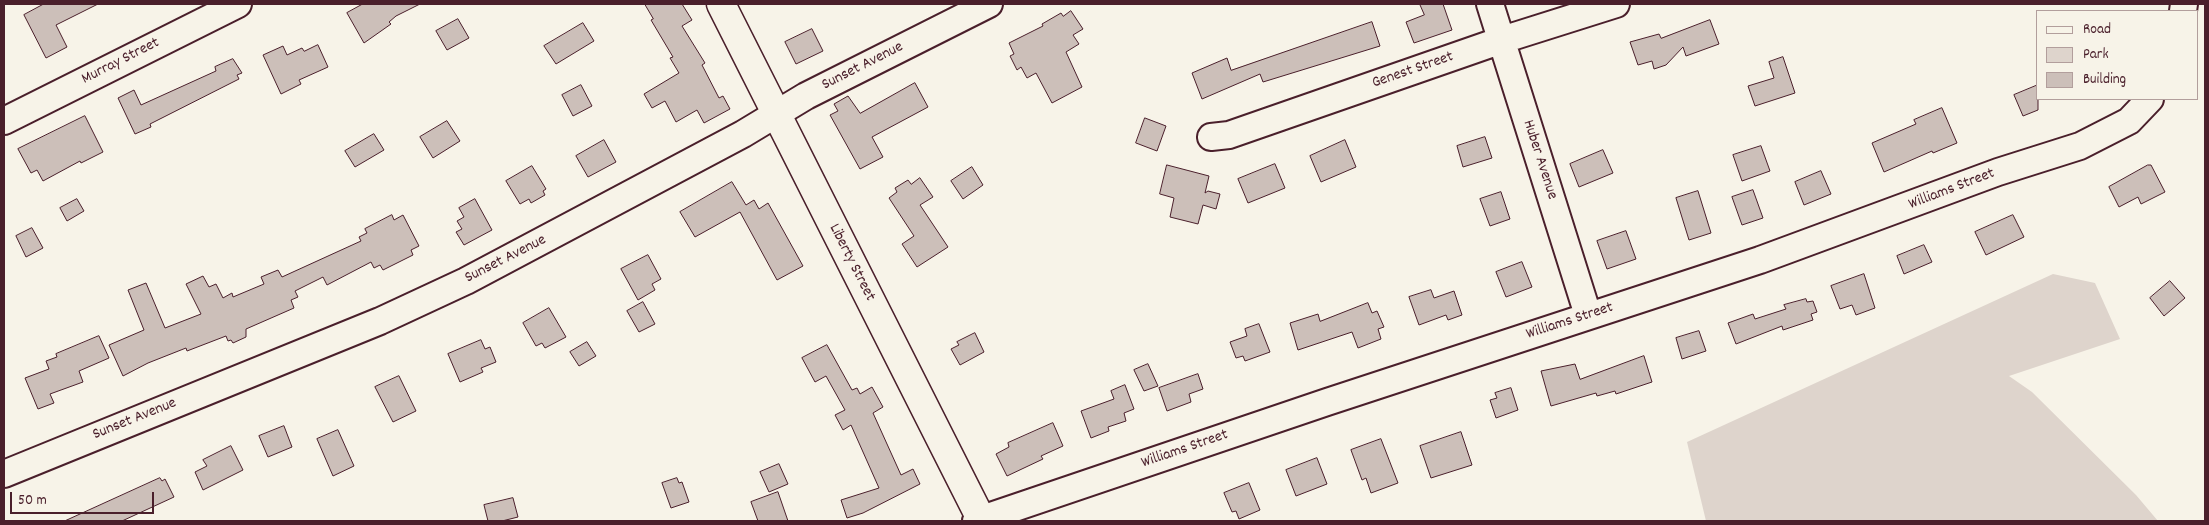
<!DOCTYPE html>
<style>
body{margin:0}
#map{position:relative;width:2209px;height:525px;overflow:hidden;background:#f7f3e8;font-family:Dekko,sans-serif}
canvas{display:block}
.frame{position:absolute;inset:0;border:5px solid #4a1f2b;pointer-events:none}
.legend{position:absolute;left:2036px;top:10px;width:162px;height:90px;box-sizing:border-box;background:#f7f3e8;border:1px solid #b29e9c;margin:0;padding:6px 9px;list-style:none;font-size:15px;color:#4a1f2b}
.legend li{display:flex;align-items:center;gap:10px;height:25px}
.legend b{width:25px;border:1px solid #b29e9c}
.scale{position:absolute;left:10px;top:492px;width:144px;height:22px;box-sizing:border-box;border:2px solid #4a1f2b;border-top:0;padding-left:6px;font-size:15px;line-height:18px;white-space:nowrap;color:#4a1f2b;-webkit-text-stroke:4px #f7f3e8;paint-order:stroke}
</style>
<div id="map">
<canvas width="2209" height="525"></canvas>
<div class="frame"></div>
<ul class="legend">
<li><b style="height:6px;background:#f7f3e8"></b>Road</li>
<li><b style="height:14px;background:#ded4cc"></b>Park</li>
<li><b style="height:14px;background:#ccbfb9"></b>Building</li>
</ul>
<div class="scale">50 m</div>
</div>
<script>
const ctx = document.querySelector('canvas').getContext('2d');
ctx.lineJoin = 'round';
function fill(path, color) { ctx.fillStyle = color; ctx.fill(path, 'evenodd'); }
function strokePath(path, color, width, dash) { ctx.strokeStyle = color; ctx.lineWidth = width; ctx.lineCap = dash ? 'butt' : 'round'; ctx.setLineDash(dash || []); ctx.stroke(path); }
function write(font, color, halo, rows, align = 'center') {
  ctx.font = font + ' Dekko,sans-serif'; ctx.lineWidth = 4.5; ctx.setLineDash([]); ctx.textBaseline = 'middle'; ctx.strokeStyle = halo; ctx.fillStyle = color; for (const [text, x, y, turn = 0] of rows) {
    ctx.save(); ctx.translate(x, y); ctx.rotate((+turn || 0) * Math.PI / 180); ctx.textAlign = isNaN(turn) ? turn : align; if (halo) ctx.strokeText(text, 0, 0); ctx.fillText(text, 0, 0); ctx.restore();
  }
}
const green = new Path2D(`
 M2053,274L2095,283L2120,339L2009,376L2032,392L2136,495L2158,521H1706L1687,442Z`);
const building = new Path2D(`
 M44,4H98L56,25L67,47L46,58L24,15Z
 M363,4H420L396,16L389,22L391,24L364,43L347,13Z
 M645,4H682L692,20L682,26L705,63L702,65L719,98L723,96L730,109L704,123L697,110L676,122L665,101L652,108L644,94L679,73L670,58L673,57L651,20L653,19Z
 M1420,4H1443L1452,30L1414,43L1406,22L1424,15Z
 M1071,11L1083,29L1073,35L1079,44L1066,52L1082,87L1052,103L1036,73L1027,78L1021,67L1017,70L1010,56L1014,54L1009,43L1043,26L1042,24L1061,13L1063,16Z
 M458,19L469,38L447,50L436,31Z
 M1710,20L1719,44L1686,56L1683,47L1666,65L1654,69L1652,61L1638,65L1630,42L1659,34L1661,38Z
 M1372,22L1380,46L1263,82L1260,74L1202,99L1192,73L1227,58L1231,70Z
 M583,23L594,41L556,64L544,46Z
 M812,29L823,51L796,64L785,42Z
 M318,45L328,67L299,80L301,84L281,94L263,55L283,46L287,55L302,48L304,51Z
 M1783,57L1795,93L1755,106L1748,86L1774,78L1769,62Z
 M233,59L242,73L237,75L239,79L150,124L151,127L135,134L118,98L134,90L141,105L216,71L215,67Z
 M915,83L928,107L872,137L883,157L860,169L830,115L838,111L834,104L848,96L860,113Z
 M581,85L592,106L573,116L562,95Z
 M2038,85V110L2023,116L2014,95Z
 M1942,108L1957,143L1933,153L1932,151L1884,172L1872,143L1916,124L1914,120Z
 M85,116L103,152L81,163L80,161L43,181L37,170L31,173L18,149Z
 M1145,118L1166,126L1157,151L1136,143Z
 M447,121L460,141L433,158L420,137Z
 M374,134L384,150L355,167L345,151Z
 M1485,137L1492,158L1463,167L1457,146Z
 M604,140L616,162L588,177L576,156Z
 M1345,140L1356,167L1321,182L1310,156Z
 M1761,146L1770,171L1742,181L1733,155Z
 M1603,150L1613,173L1579,187L1570,164Z
 M1275,164L1285,188L1248,203L1238,179Z
 M1167,165L1209,176L1205,193L1208,191L1220,194L1216,209L1203,205L1198,224L1170,217L1174,198L1160,194Z
 M2148,165H2151L2165,192L2141,204L2138,197L2119,207L2109,187Z
 M532,166L546,189L543,191L545,195L531,203L529,199L520,204L506,181Z
 M972,167L983,185L963,199L951,181Z
 M1821,171L1831,194L1804,205L1795,182Z
 M920,178L933,197L920,205L948,247L917,267L902,244L914,236L889,198L897,192L895,188L908,180L911,184Z
 M732,182L746,205L754,200L759,209L768,203L803,266L777,280L740,212L695,237L680,212Z
 M1753,190L1763,218L1742,225L1732,197Z
 M1698,191L1711,233L1689,240L1676,198Z
 M1501,192L1510,219L1490,226L1480,199Z
 M77,199L84,211L67,221L60,208Z
 M475,199L492,230L464,245L456,232L462,229L457,221L464,217L459,208Z
 M392,215L394,220L403,215L419,246L411,250L413,255L383,270L380,265L374,268L371,262L327,285L323,277L295,291L298,297L291,300L294,308L246,329V337L233,343L231,340L228,341L226,336L187,351L186,348L148,363L123,376L109,345L144,330L128,290L146,283L165,328L201,314L186,284L203,276L209,287L216,284L223,298L232,293L233,297L264,284L261,277L278,270L282,277L361,241L359,237L367,233L365,229Z
 M2013,215L2024,237L1986,255L1975,232Z
 M32,228L43,248L26,257L16,236Z
 M1626,231L1636,259L1607,269L1597,241Z
 M1924,245L1932,262L1904,274L1897,256Z
 M648,255L661,279L652,284L655,290L638,300L621,269Z
 M1522,262L1532,287L1506,297L1496,272Z
 M1864,274L1875,308L1856,315L1852,305L1840,309L1831,286Z
 M2170,281L2185,298L2164,316L2150,298Z
 M1431,290L1434,298L1454,291L1462,315L1448,320L1446,315L1419,325L1409,297Z
 M1806,299L1807,302L1813,301L1817,312L1811,314L1813,320L1783,330L1782,326L1736,344L1728,323L1753,314L1755,319L1786,309L1784,305Z
 M643,302L655,324L639,332L627,311Z
 M1368,303L1372,313L1377,311L1384,327L1378,329L1381,339L1358,348L1352,332L1298,350L1290,323L1318,314L1320,321Z
 M549,308L566,337L545,348L542,343L536,346L523,323Z
 M1259,324L1270,352L1245,361L1243,356L1236,358L1230,342L1247,336L1245,329Z
 M1699,331L1706,351L1682,359L1676,338Z
 M975,333L984,352L960,365L951,349L959,345L957,342Z
 M99,336L109,358L79,371L83,382L50,394L54,403L38,409L25,378L49,369L46,361L57,357L56,354Z
 M481,340L485,349L490,347L496,362L481,368L483,372L460,382L448,354Z
 M587,342L596,356L579,366L570,352Z
 M827,345L852,390L857,388L860,394L872,387L883,407L873,413L901,475L913,469L920,484L863,513L847,518L841,500L879,488L851,425L843,430L835,415L845,410L826,376L815,382L802,358Z
 M1644,356L1652,382L1616,394L1615,391L1597,396L1596,393L1551,406L1541,371L1575,364L1580,379Z
 M1148,364L1158,386L1144,391L1134,370Z
 M1198,374L1203,389L1189,394L1191,402L1167,411L1159,388Z
 M399,376L416,411L393,422L375,387Z
 M1125,385L1134,409L1124,413L1126,421L1108,427L1109,431L1091,438L1081,411L1114,399L1111,391Z
 M1511,388L1518,410L1496,418L1490,400L1497,398L1495,393Z
 M1053,423L1063,446L1041,456L1043,459L1007,476L996,454L1009,447L1008,443Z
 M284,426L292,447L268,457L259,436Z
 M338,430L354,466L333,476L317,439Z
 M1461,432L1472,465L1431,478L1420,446Z
 M1381,439L1398,483L1371,493L1366,478L1362,480L1351,450Z
 M231,446L243,470L203,490L195,472L207,466L203,460Z
 M1317,458L1327,484L1296,496L1286,470Z
 M779,464L788,484L769,492L760,472Z
 M160,478L162,481L165,479L174,497L122,521H65Z
 M677,478L679,483L682,482L689,502L671,508L662,483Z
 M1249,483L1260,510L1239,519L1236,511L1232,512L1224,493Z
 M778,492L788,521H758L751,502Z
 M513,498L518,517L502,521H488L484,505Z`);
const minor = new Path2D(`
 M1490,4L1588,315
 M2183,11L2184,4
 M4,121L238,4
 M1211,137L1229,135L1502,40L1616,4
 M4,474L380,321L466,281L743,134L806,96L989,4
 M976,521L1327,402L1760,260L1998,172L2080,146L2129,121L2150,99`);
const major = new Path2D(`
 M721,4L982,521`);
const streetNames = [
 ["Murray Street",121,62,-27],
 ["Sunset Avenue",863,67,-27],
 ["Genest Street",1413,71,-19],
 ["Huber Avenue",1539,160,72],
 ["Williams Street",1952,190,-21],
 ["Sunset Avenue",506,260,-27],
 ["Liberty Street",851,263,63],
 ["Williams Street",1570,322,-18],
 ["Sunset Avenue",135,420,-22],
 ["Williams Street",1185,450,-19]
];
fill(green, '#ded4cc');
fill(building, '#ccbfb9');
strokePath(building, '#4a1f2b', 1);
strokePath(minor, '#4a1f2b', 30);
strokePath(major, '#4a1f2b', 31);
strokePath(minor, '#f7f3e8', 26);
strokePath(major, '#f7f3e8', 28);
write('16px', '#4a1f2b', '#f7f3e8', streetNames);
</script>
